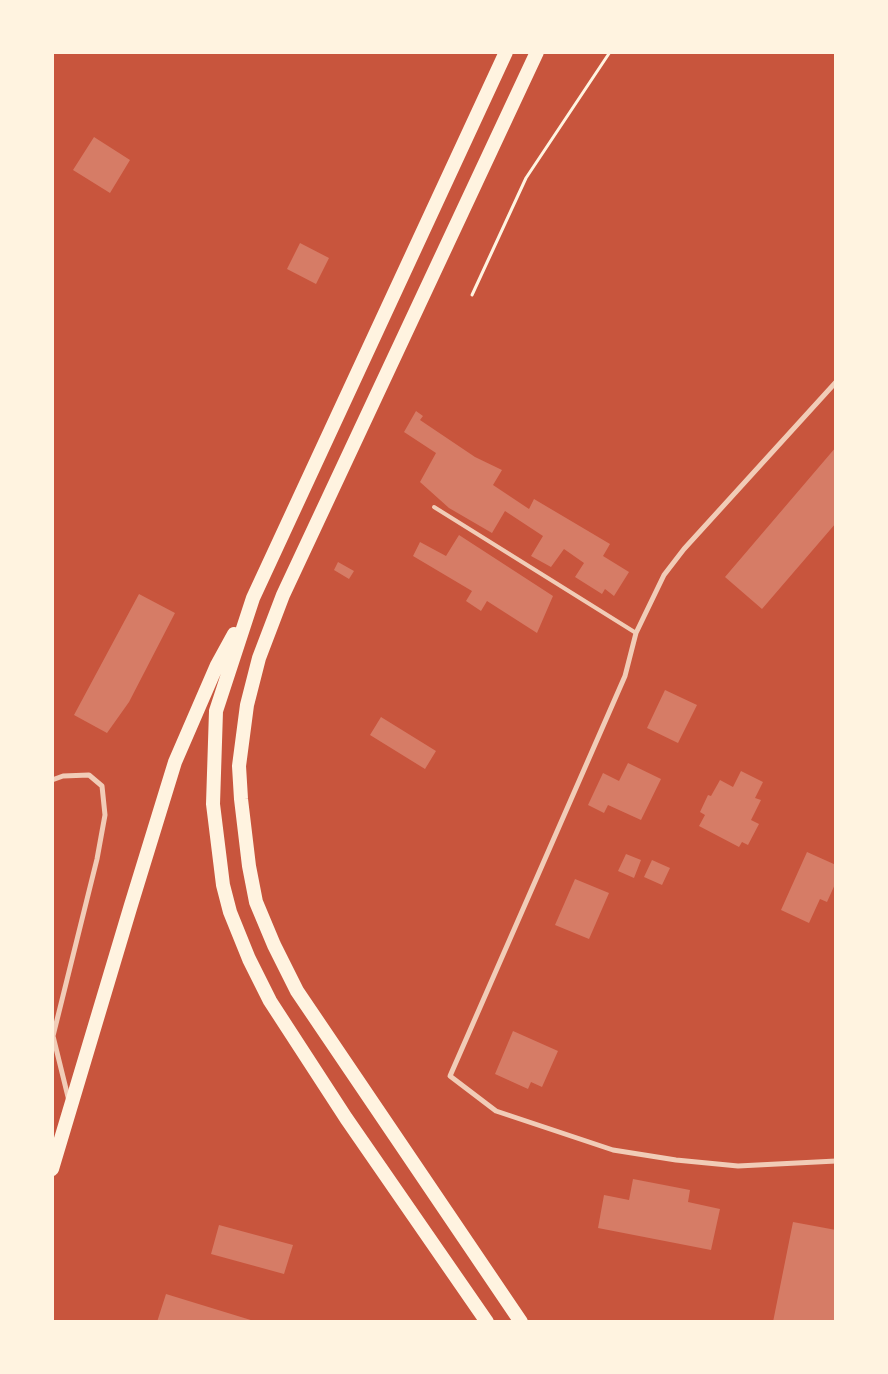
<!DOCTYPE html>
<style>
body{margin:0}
#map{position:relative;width:888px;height:1374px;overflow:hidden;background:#c8553d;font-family:"Exo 2",sans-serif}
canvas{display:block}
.frame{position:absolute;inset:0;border:54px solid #fff3e0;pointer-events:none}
</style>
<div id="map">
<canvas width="888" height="1374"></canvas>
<div class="frame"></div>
</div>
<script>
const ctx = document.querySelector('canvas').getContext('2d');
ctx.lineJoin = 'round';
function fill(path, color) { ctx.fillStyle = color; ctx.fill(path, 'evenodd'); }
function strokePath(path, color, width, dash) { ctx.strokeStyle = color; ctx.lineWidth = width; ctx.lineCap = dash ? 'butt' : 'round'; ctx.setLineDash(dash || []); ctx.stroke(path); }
const building = new Path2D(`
 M94,137L130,160L110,193L73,170Z
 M300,243L329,258L316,284L287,269Z
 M416,411L423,416L420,420L475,457L502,470L493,485L529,509L534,499L610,544L603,556L629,572L614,596L605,589L602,594L575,577L584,563L564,549L551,567L531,556L543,536L505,511L492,533L449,508L420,482L436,453L404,432Z
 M836,447V523L762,609L725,577Z
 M459,535L553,596L537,633L487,601L481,611L466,601L472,591L413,556L420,542L446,556Z
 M338,562L354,571L349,579L334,570Z
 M139,594L175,613L129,702L107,733L74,715Z
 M665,690L697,705L678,743L647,728Z
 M381,717L436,751L425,769L370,735Z
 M628,763L661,779L641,820L608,805L604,813L588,805L603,773L619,781Z
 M741,771L763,782L755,798L761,800L751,820L759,824L748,845L742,842L739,847L699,826L705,815L700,812L708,795L711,796L720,780L733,787Z
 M807,852L836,865V882L827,902L820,899L809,923L781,910Z
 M626,854L641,860L634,878L618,871Z
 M652,860L670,868L662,885L644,877Z
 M575,879L609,893L589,939L555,925Z
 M513,1031L558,1051L542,1087L531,1082L528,1089L495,1074Z
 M633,1179L690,1190L688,1202L720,1209L711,1250L598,1228L604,1195L629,1200Z
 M793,1222L836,1230V1322H773Z
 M219,1225L293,1245L284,1274L211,1254Z
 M166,1294L254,1321V1322H157Z`);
const path = new Path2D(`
 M472,295L526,178L610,52`);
const service = new Path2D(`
 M434,507L636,633`);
const minor = new Path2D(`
 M836,382L684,549L664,575L636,633L625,676L450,1076L496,1111L613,1150L676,1160L738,1166L836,1161
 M52,780L63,776L89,775L102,786L105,815L97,859L53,1036L69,1101`);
const trunk = new Path2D(`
 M52,1169L131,905L175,762L217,665L234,634
 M487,1322L346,1118L270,1001L249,959L230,912L223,885L213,804L216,711L253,598L506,52
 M521,1322L297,991L274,945L256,902L249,866L241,799L239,766L247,705L259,658L283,595L537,52`);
fill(building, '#d67c66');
strokePath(path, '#fff3e0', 3);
strokePath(service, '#f1ccb7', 4);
strokePath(minor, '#f1ccb7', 5);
strokePath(trunk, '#fff3e0', 14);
</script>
